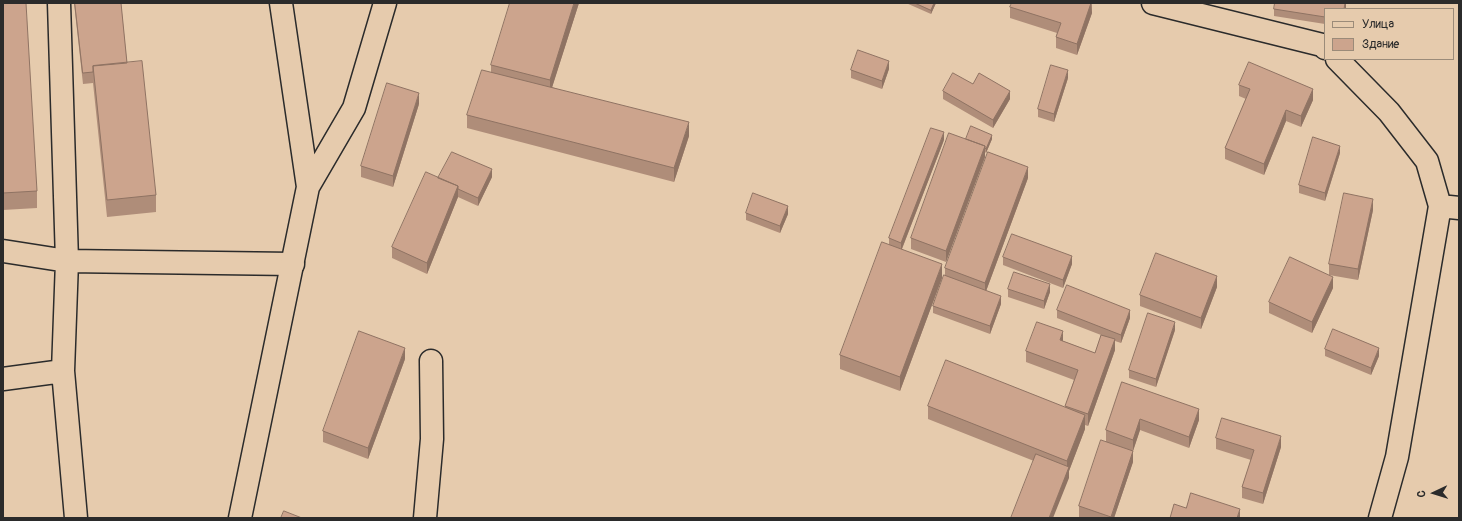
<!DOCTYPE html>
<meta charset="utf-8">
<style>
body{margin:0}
#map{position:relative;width:1462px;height:521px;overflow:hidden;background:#e6cbad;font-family:Pangolin,sans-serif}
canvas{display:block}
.frame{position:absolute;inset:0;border:4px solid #2b2b2b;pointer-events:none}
.legend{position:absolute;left:1324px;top:8px;width:130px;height:52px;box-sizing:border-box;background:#e6cbad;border:1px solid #9b8b79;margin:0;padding:5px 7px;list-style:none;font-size:12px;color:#2b2b2b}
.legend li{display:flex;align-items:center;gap:8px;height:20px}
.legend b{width:20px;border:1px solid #9b8b79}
.north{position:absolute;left:1414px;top:473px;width:40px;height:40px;-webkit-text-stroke:3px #e6cbad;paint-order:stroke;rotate:266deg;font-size:11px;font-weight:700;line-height:16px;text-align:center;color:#2b2b2b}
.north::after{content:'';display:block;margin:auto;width:14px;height:18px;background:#2b2b2b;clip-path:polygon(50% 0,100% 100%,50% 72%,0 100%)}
</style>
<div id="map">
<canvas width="1462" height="521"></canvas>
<div class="frame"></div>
<ul class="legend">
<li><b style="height:5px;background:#e6cbad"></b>Улица</li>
<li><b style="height:11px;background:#cca48d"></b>Здание</li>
</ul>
<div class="north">С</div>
</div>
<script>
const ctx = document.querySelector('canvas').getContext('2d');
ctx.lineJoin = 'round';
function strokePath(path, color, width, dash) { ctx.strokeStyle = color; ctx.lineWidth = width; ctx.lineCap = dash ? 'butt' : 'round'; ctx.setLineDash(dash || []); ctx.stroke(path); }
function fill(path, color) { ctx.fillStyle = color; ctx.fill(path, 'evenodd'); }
const minor = new Path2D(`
 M59,3L67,261L293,264
 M1153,3L1322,45L1325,48
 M1337,59L1389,112L1427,161L1440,206
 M3,251L67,261L63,371L3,379
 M63,371L76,518
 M425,518L432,439L431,361
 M1380,518L1397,457L1440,206L1459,208`);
const major = new Path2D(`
 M281,3L308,187
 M240,518L308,187L354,108L385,3`);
const wall = new Path2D(`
 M3,3L37,191V208L3,210Z
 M74,3H121L127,63L156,195V212L107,217L93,83L83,84Z
 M579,3L552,87L689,136L674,182L467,128V115L491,72V65Z
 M906,3H936L931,14Z
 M1092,3V13L1077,55L1056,48V37L1057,33L1010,18V7Z
 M1274,9H1325V24L1274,16Z
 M889,69L882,89L851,78V70Z
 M1068,78L1054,122L1038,117V109Z
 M973,84L1010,99L993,128L943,99V91Z
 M1239,85L1313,100L1301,127L1286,121L1264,175L1225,159V148L1246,99L1239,96Z
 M419,104L393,187L361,177V166Z
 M966,139H992L986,153L985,152V157L946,262L911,249V238Z
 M944,140L902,249L942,278L900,391L840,369V355L889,245V238Z
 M1340,153L1325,201L1299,193V185Z
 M492,177L478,206L458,197L427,274L392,258V247L438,178Z
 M1028,178L986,291L1001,304L990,334L933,313V306L945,275V268Z
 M1373,210L1358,280L1329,275V264Z
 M746,213L788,214L780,233L746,220Z
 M1003,257L1072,264L1063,288L1003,265Z
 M1217,287L1201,329L1140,306V295Z
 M1333,288L1312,333L1269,313V302Z
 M1008,289L1050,292L1044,309L1008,297Z
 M1057,310L1130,318L1121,343L1115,341V350L1088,426L1085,425V429L1069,471V478L1034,461L928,419V406L1065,407L1074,380L1026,362V351L1063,341L1095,353L1101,335L1057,318Z
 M1175,330L1156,387L1129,378V370Z
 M1325,349L1379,356L1371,375L1325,356Z
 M405,359L368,459L323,442V431Z
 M1122,382L1199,420L1189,448L1140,430L1133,451V462L1114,518H1082L1079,517V506L1106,441V430Z
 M1216,438L1281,447L1263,504L1242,498V487L1251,460L1216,449Z`);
const shadedWall = new Path2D(`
 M574,3H579L550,94V80Z
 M934,3H936L931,14V10Z
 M1091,3L1092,13L1077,55V44Z
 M1345,3H1346V9H1344Z
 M889,61V69L882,89V81Z
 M1068,70V78L1054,122V114Z
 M1313,89V100L1301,127V116Z
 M1010,91V99L993,128V120Z
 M419,93V104L393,187V176Z
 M1286,110V121L1264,175V164Z
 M689,122V136L674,182V168Z
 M944,132V140L901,251V243Z
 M992,135V139L986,153V149Z
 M985,146V157L946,262V251Z
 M1340,146V153L1325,201V193Z
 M1028,167V178L985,294V283Z
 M492,169V177L478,206V198Z
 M458,186V197L427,274V263Z
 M1373,199V210L1358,280V269Z
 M788,206V214L780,233V226Z
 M1072,256V264L1063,288V280Z
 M942,264V278L900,391V377Z
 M1217,276V287L1201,329V318Z
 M1333,277V288L1312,333V322Z
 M1050,284V292L1044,309V301Z
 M1001,296V304L990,334V326Z
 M1130,310V318L1121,343V335Z
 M1175,322V330L1156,387V379Z
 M1063,331V342L1060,340Z
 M1115,339V350L1088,426V414Z
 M405,348V359L368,459V448Z
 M1379,348V356L1371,375V368Z
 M1199,409V420L1189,448V437Z
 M1085,415V429L1069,471V478L1053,518H1049L1067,471V461Z
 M1140,419V430L1133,451V462L1114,518H1111L1133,451V440Z
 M1281,436V447L1263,504V493Z
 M1240,509V518H1237Z`);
const building = new Path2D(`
 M3,3H26L37,191L3,193Z
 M75,3H121L127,63L93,66V72L83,73Z
 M510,3H574L550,80L491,65Z
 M915,3H934L931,10Z
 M1012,3H1091L1077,44L1056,37L1061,23L1010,7Z
 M1275,3H1345L1344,9H1325V17L1274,9Z
 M858,50L889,61L882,81L851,70Z
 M142,61L156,195L107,200L93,66Z
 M1249,62L1313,89L1301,116L1286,110L1264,164L1225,148L1250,89L1239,85Z
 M1051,65L1068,70L1054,114L1038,109Z
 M482,70L689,122L674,168L467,115Z
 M953,73L973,84L979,73L1010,91L993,120L943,91Z
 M387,83L419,93L393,176L361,166Z
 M971,126L992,135L986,149L985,148V146L966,139Z
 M931,128L944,132L901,243L889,238Z
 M949,133L985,146L946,251L911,238Z
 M1313,137L1340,146L1325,193L1299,185Z
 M452,152L492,169L478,198L458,189V186L438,178Z
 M988,152L1028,167L985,283L945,268Z
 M426,172L458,186L427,263L392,247Z
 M753,193L788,206L780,226L746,213Z
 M1344,193L1373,199L1358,269L1329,264Z
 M1012,234L1072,256L1063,280L1003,257Z
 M882,242L942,264L900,377L840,355Z
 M1156,253L1217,276L1201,318L1140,295Z
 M1290,257L1333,277L1312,322L1269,302Z
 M1014,272L1050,284L1044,301L1008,289Z
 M944,275L1001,296L990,326L933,306Z
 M1067,285L1130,310L1121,335L1057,310Z
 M1148,313L1175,322L1156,379L1129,370Z
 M1037,322L1063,331L1060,340L1095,353L1101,335L1115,339L1088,414L1065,406L1078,370L1026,351Z
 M1333,329L1379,348L1371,368L1325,349Z
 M359,331L405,348L368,448L323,431Z
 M946,360L1085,415L1067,461L928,406Z
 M1122,382L1199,409L1189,437L1140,419L1133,440L1106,430Z
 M1222,418L1281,436L1263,493L1242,487L1254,450L1216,438Z
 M1101,440L1133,451L1111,517L1079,506Z
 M1036,454L1069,467L1049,518H1011Z
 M1191,493L1240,509L1237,518H1170L1174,504L1186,508Z
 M284,511L302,518H281Z`);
strokePath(minor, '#2b2b2b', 25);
strokePath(major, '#2b2b2b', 25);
strokePath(minor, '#e6cbad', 22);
strokePath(major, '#e6cbad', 22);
fill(wall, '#af8d79');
fill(shadedWall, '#8f7363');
fill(building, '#cca48d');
strokePath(building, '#8f7363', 1);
</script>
